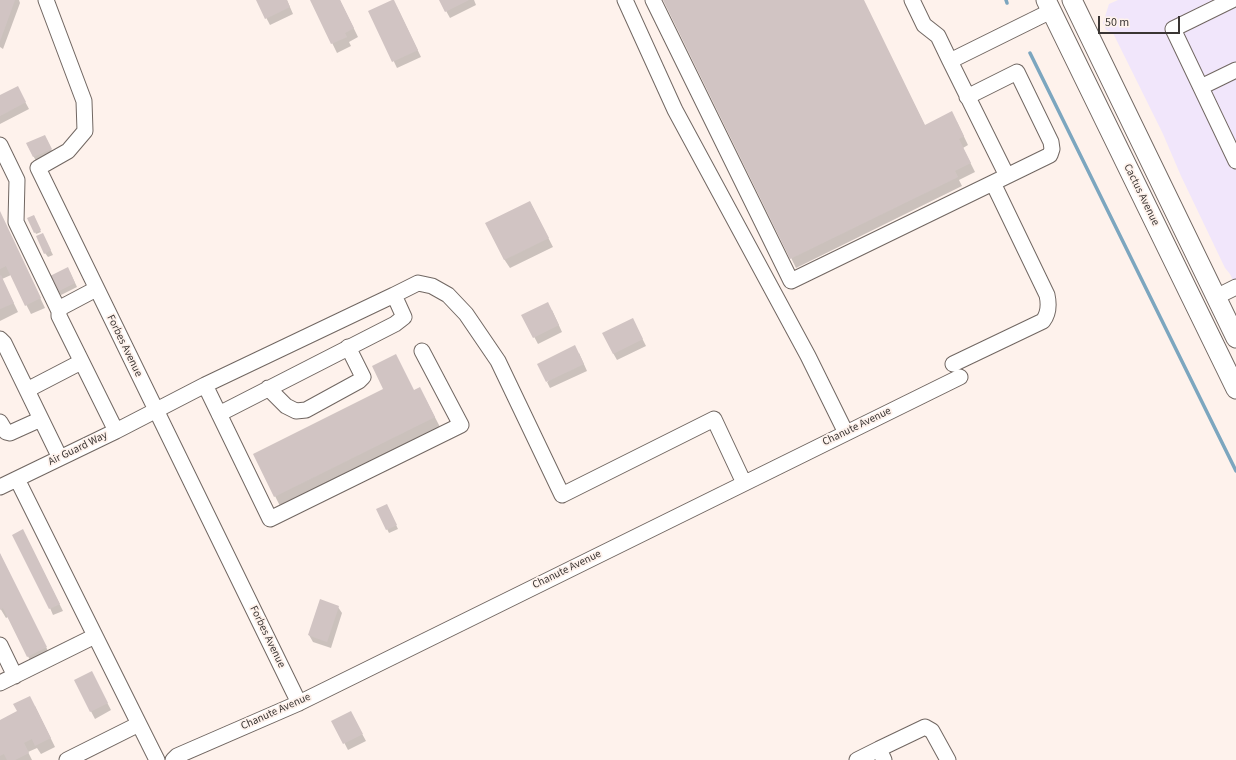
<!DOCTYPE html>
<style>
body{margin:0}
#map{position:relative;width:1236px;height:760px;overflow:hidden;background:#fef2ec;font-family:"Source Sans 3",sans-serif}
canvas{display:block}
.scale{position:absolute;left:1098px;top:16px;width:82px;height:18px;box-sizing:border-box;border:2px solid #3a3533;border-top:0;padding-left:5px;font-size:12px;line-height:14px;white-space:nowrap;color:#3a3533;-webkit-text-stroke:3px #fef2ec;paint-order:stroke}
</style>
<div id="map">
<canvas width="1236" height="760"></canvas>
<div class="scale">50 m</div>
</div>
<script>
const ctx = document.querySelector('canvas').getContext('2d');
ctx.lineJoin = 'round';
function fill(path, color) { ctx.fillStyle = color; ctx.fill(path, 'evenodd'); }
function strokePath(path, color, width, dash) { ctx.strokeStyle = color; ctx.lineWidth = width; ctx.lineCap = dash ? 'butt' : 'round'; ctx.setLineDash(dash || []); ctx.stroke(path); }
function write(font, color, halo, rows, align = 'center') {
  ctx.font = font + ' "Source Sans 3",sans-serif'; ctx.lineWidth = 3.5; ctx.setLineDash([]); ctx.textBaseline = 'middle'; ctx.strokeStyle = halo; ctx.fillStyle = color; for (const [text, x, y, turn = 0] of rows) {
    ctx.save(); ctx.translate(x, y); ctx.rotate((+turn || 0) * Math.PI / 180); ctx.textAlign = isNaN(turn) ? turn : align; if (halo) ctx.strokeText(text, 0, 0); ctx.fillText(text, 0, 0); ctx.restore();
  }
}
const industrial = new Path2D(`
 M1118,0H1236V287L1230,274L1225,268L1181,176L1163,134L1113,33L1106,30L1103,23L1109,4Z`);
const shadow = new Path2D(`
 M0,0H19L20,3L3,49L0,47Z
 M257,0H287L293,14L270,25Z
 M311,0H340L358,37L349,42L351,46L337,53Z
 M440,0H474L476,5L450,18Z
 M664,0H863L925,126L957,122L968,145L963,148L975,172L959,180L962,186L796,268Z
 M397,7L421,57L397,68L370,12Z
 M21,94L29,109L0,124V96Z
 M47,140L53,153L36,161L27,144Z
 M530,202L553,247L510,268L504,259Z
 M0,213L45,308L31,314L11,275L2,279L18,312L0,321Z
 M34,216L41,232L36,234L29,219Z
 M45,239L53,255L48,257L45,253Z
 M70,272L77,287L61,295L58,291Z
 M552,310L562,332L538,344L523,316Z
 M636,326L646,346L617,360L613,353Z
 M579,353L587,371L550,388L547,382Z
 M414,391L425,398L440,427L280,506L254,454Z
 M389,510L398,529L389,533L387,529Z
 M26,537L63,611L53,615L50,608Z
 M0,554L51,657L33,666L8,617L6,618L0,608Z
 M338,607L342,613L331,648L313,642L309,635Z
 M95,679L111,710L95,719L75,681Z
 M35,706L55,747L41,754L37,748L28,752L32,760H0V721L18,712Z
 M354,719L366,741L348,750L333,721Z`);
const stream = new Path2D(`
 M1006,0L1007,3
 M1030,53L1236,471`);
const building = new Path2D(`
 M0,0H15L0,41Z
 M256,0H287L290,7L265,19Z
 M310,0H340L354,28L345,33L347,37L331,44Z
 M392,0H394L418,50L392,62L368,11Z
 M439,0H469L445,12Z
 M663,0H864L925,125L952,111L964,136L959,139L971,163L955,171L958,177L790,259Z
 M18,86L26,102L0,116V95Z
 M45,135L52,149L33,157L26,143Z
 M530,201L549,238L504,260L485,223Z
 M0,211L41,298L25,306L6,266L0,269Z
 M34,215L41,230L34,233L27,218Z
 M43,233L51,250L44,254L36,236Z
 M68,267L75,283L57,292L50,276Z
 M1,275L14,303L0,309V276Z
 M548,302L559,325L533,338L521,315Z
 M633,318L643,339L613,354L602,333Z
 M575,345L584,364L546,382L537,364Z
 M396,354L414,390L420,387L435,417L274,497L253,454L383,389L372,366Z
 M387,504L397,525L386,530L376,509Z
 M23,529L60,604L49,609L12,535Z
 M0,553L47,647L27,657L3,608L0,610Z
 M320,599L339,606L327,642L308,635Z
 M92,671L108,703L90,712L74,680Z
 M30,696L51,738L35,746L32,739L24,743L29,753L15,760H7L4,754L0,756V720L17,711L13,704Z
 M351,711L363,734L343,744L331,721Z`);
const minor = new Path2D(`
 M46,0L84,101L85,131L68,151L38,168C124,347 213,524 299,703
 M625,0L675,110L808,356L846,433
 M653,0L791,281L1007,176L950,61L1051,11
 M912,0L924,25L938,36L950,61
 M1232,0L1173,29L1236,161
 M1201,87L1236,70
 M967,97L1017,72L1051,142L1052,149L1050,155L1007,176
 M0,145L17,180L16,222L59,311
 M96,289L62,307L59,311V316L116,431
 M394,295L418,283L432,286L448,295L466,314L498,361L562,495L714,419L744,483
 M1216,297L1236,287
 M0,339L4,343L60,458
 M953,364L1043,321C1049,313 1049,304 1047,295L993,183
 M205,385L394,295L404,317L395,324L219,414
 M268,388L286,406L296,411L306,410L359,381L363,377L348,347
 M27,390L81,362
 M0,422L6,432L10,433L41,419
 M17,479L139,724
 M0,487L116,431L205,385L270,519L461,425L422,351
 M0,645L15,676
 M0,683L95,636
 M67,760L139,724L157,760
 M173,760L177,756L299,703L960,377
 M857,760L879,749
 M884,760L879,749L925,727L932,731L948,760`);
const major = new Path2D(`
 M1046,0L1236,389
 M1072,0L1236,338`);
const streetNames = [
 ["Cactus Avenue",1141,195,64],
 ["Forbes Avenue",124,346,64],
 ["Chanute Avenue",857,427,-26],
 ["Air Guard Way",78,449,-26],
 ["Chanute Avenue",567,570,-26],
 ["Forbes Avenue",267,637,64],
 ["Chanute Avenue",276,712,-24]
];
fill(industrial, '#f1e6fb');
fill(shadow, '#0003');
strokePath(stream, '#7ca6bf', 3.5);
fill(building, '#d1c4c3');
strokePath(minor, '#716762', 17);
strokePath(major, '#716762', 21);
strokePath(minor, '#fff', 15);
strokePath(major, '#fff', 19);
write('11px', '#3a3533', '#fef2ec', streetNames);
</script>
